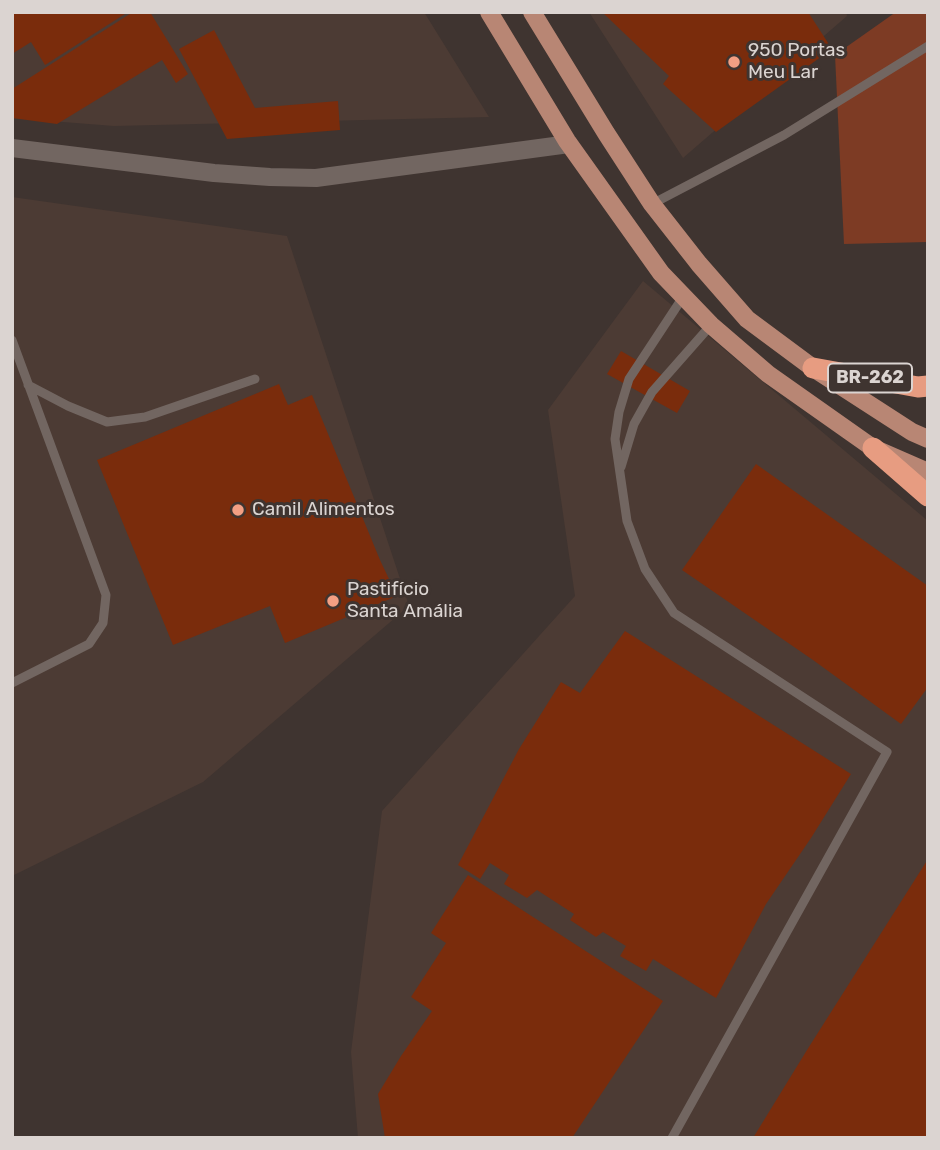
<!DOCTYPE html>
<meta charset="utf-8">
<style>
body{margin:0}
#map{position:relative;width:940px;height:1150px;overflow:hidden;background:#3f3430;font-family:Rubik,sans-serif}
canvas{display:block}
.frame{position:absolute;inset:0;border:14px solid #dbd4d1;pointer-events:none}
</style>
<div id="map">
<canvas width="940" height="1150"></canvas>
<div class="frame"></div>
</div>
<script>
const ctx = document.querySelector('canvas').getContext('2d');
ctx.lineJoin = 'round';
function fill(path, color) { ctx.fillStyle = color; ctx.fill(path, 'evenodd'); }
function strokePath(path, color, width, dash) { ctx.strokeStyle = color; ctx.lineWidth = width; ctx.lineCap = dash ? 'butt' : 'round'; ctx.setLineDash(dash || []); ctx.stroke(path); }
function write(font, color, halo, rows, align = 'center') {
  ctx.font = font + ' Rubik,sans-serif'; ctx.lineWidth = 6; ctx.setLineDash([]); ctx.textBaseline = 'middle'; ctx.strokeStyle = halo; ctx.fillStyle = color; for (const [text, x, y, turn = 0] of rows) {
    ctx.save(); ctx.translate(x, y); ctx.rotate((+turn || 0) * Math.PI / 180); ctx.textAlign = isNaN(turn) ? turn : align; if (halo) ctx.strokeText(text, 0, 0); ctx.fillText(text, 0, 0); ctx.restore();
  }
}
const built = new Path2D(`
 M12,12H424L489,117L114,126L12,118Z
 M589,12H846L847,16L683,158Z
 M12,197L287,236L409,606L203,782L12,876Z
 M643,281L928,521V1138H358L351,1052L382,811L575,596L548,410Z`);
const green = new Path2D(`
 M896,12H928V242L844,244L835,55Z`);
const building = new Path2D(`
 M12,12H128L45,65L31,42L12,54Z
 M133,12H150L188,74L176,83L162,60L57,124L12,118V89Z
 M602,12H808L832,49L716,132L663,84L669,76Z
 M214,30L255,108L338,101L340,130L227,139L179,49Z
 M621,351L690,391L677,413L607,374Z
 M279,384L288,405L312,395L380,560L397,596L285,643L270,606L173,645L97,460Z
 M756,464L928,586V687L901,724L813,660L682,570Z
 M625,631L851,774L811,838L766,904L716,998L653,959L646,971L620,956L626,946L603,932L596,937L570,920L574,914L537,890L527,898L504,884L509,875L490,863L480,879L458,865L519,749L561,682L580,693Z
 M928,859V1138H753L807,1050Z
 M468,875L663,1001L572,1138H385L378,1094L401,1056L432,1011L411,997L446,943L431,933Z`);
const service = new Path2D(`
 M652,204L784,135L928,46
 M12,340L106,595L103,623L89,644L12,683
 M28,385L68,406L107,422L145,417L255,379
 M621,467L634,424L652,392L711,325
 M672,1138L887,752L674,613L645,569L627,521L615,439L619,412L629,379L683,297`);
const minor = new Path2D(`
 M12,148L214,173L270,177L316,178L569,144`);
const primary = new Path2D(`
 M489,12L567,141L661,273L711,325L768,374L873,448L928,472
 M532,12L606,133L652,204L699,264L747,319L813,368L912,432L928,439`);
const motorway = new Path2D(`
 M813,368L918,387L928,386
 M873,448L928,496`);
const markers = [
 [734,62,7,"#f39f83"],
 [238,510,7,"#f39f83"],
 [333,601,7,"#f39f83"]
];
const shields = [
 [870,378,84]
];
const shieldNames = [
 ["BR-262",870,378]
];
const poiNames = [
 ["950 Portas",748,51],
 ["Meu Lar",748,73],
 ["Camil Alimentos",252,510],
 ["Pastifício",347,590],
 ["Santa Amália",347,612]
];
fill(built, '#4c3b34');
fill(green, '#7d3b24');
fill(building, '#7a2c0c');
strokePath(service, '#726661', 9);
strokePath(minor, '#726661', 18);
strokePath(primary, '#b88674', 18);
strokePath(motorway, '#e79c81', 21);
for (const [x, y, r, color] of markers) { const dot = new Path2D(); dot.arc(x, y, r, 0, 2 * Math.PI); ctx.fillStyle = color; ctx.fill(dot); strokePath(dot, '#3f3430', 2.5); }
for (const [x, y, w] of shields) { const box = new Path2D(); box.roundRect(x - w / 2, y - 14.5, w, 29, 5); ctx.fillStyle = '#3f3430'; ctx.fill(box); strokePath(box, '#dbd4d1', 2); }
write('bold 18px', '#dbd4d1', null, shieldNames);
write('19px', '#dbd4d1', '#3f3430', poiNames, 'left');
</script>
